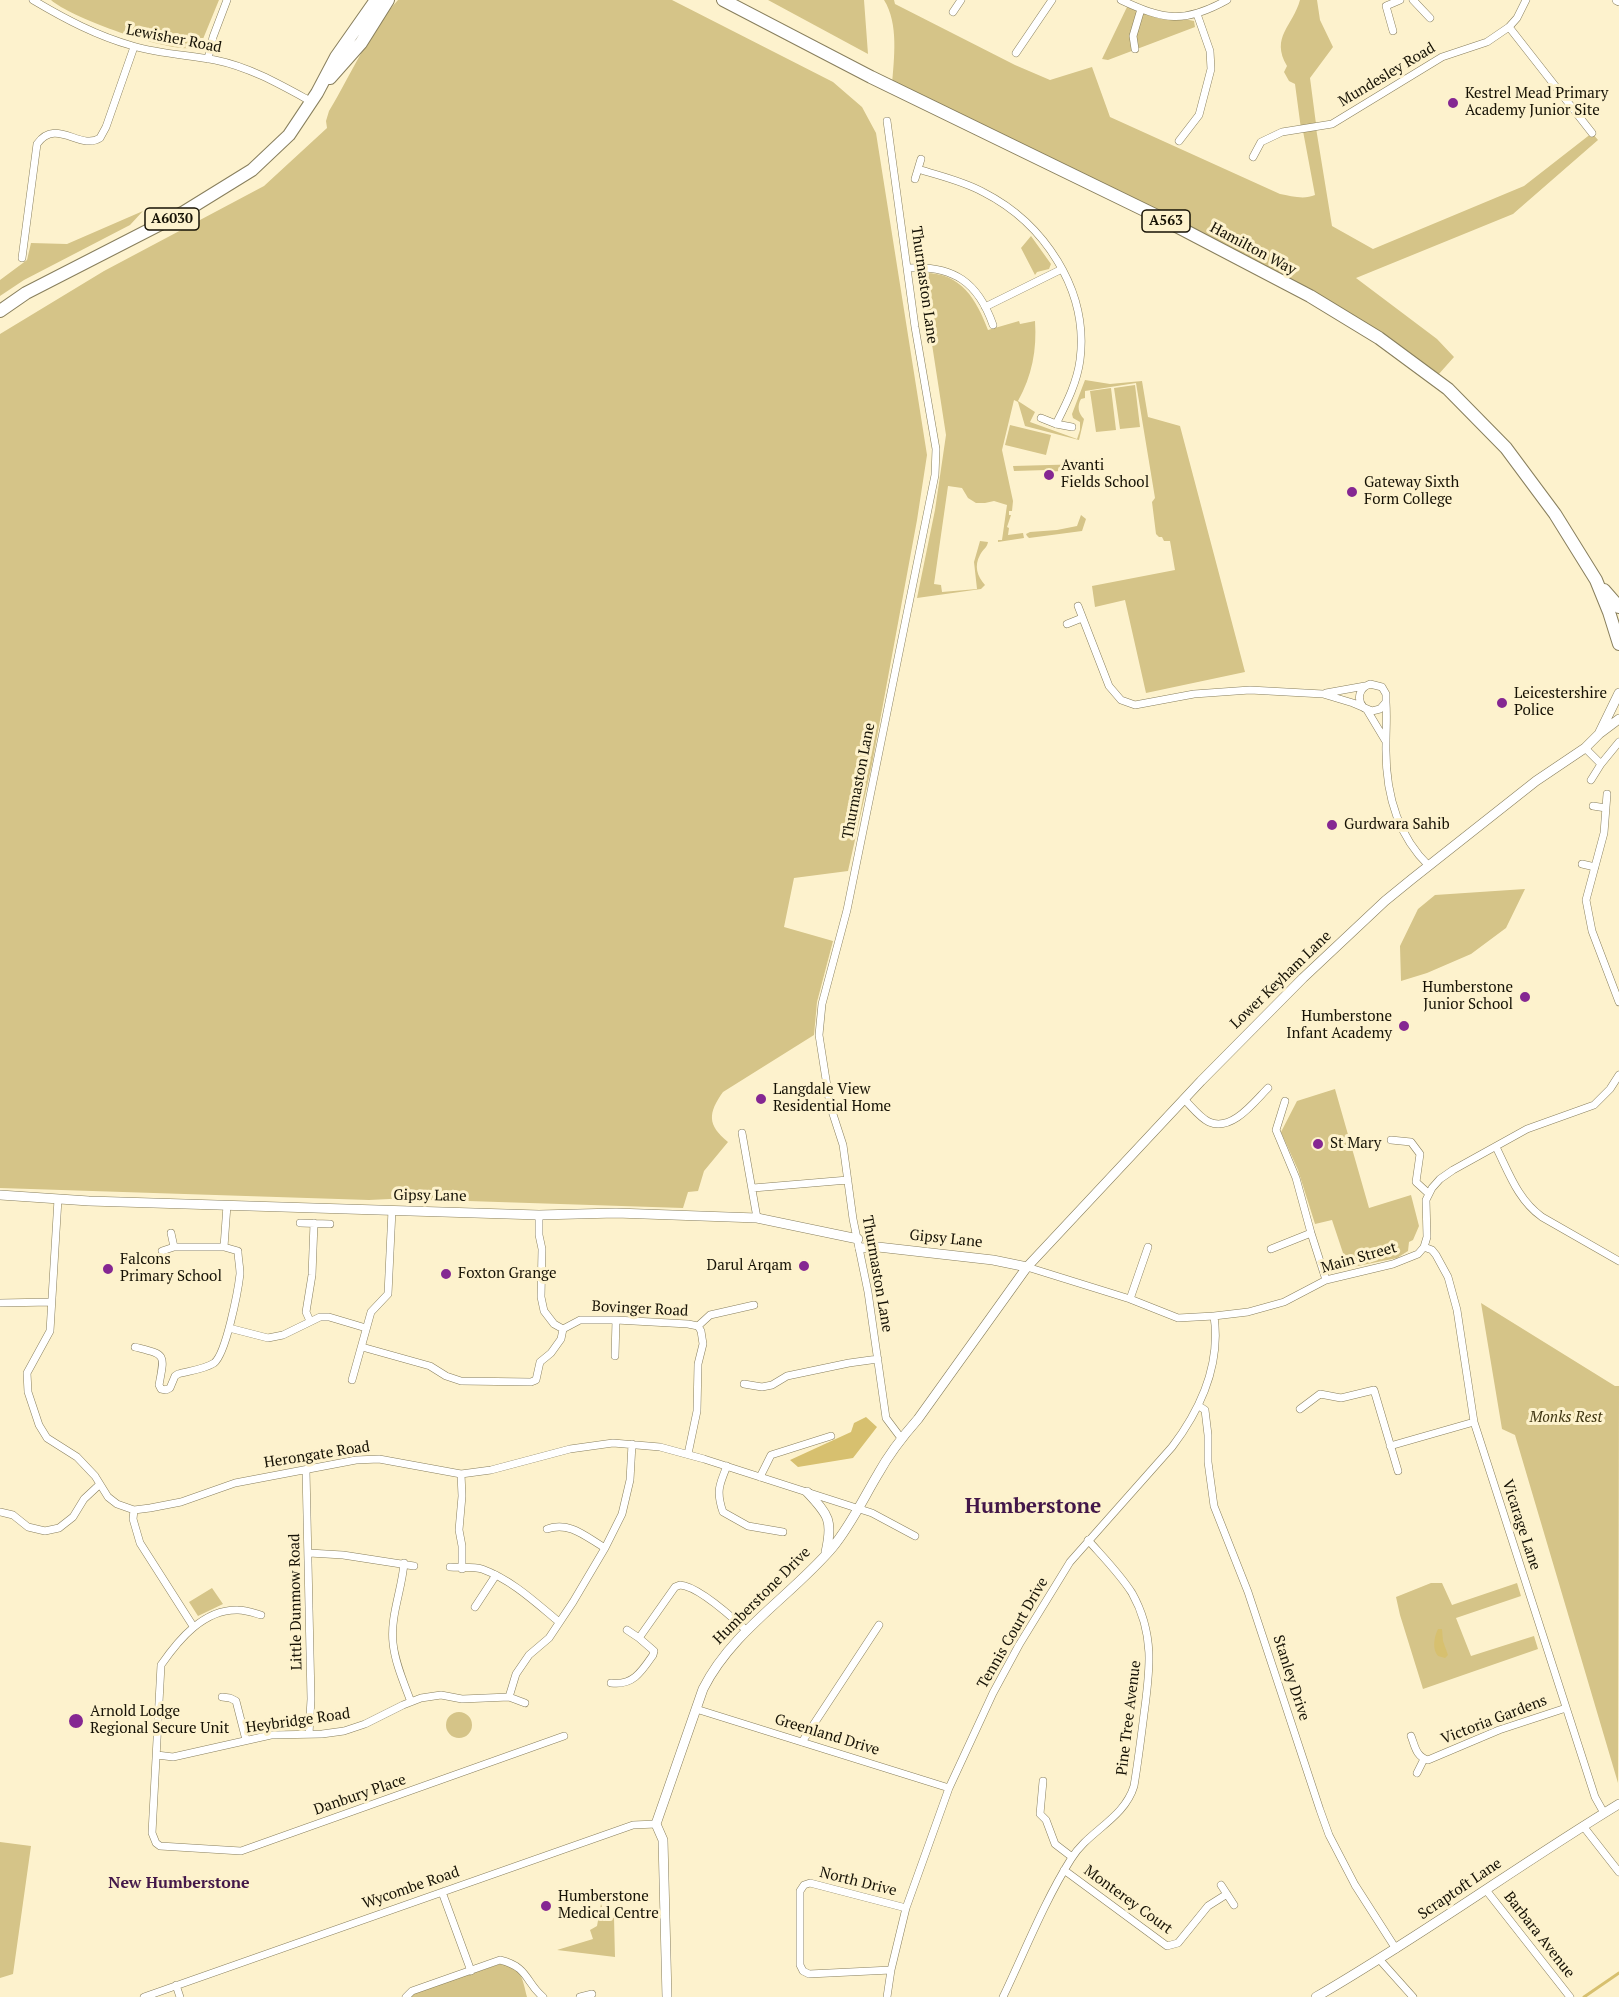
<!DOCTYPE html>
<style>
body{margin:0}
canvas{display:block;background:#fdf2cd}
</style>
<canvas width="1619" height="1997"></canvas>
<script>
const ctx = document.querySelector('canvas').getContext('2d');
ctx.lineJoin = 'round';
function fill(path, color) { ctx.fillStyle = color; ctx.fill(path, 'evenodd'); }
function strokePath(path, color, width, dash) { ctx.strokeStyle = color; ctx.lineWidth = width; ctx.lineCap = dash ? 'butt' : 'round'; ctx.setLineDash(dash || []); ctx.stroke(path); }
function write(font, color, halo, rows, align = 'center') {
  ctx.font = font + ' "PT Serif",serif'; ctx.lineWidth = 6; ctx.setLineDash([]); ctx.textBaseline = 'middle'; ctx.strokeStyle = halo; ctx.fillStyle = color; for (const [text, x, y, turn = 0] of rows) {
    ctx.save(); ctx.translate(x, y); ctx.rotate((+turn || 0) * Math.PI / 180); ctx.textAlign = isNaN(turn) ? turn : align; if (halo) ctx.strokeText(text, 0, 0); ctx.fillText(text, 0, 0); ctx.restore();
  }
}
const green = new Path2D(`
 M51,0H219L203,39C200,43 198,47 193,48C167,52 71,18 51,0Z
 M398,0H672L833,82L862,107L876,133L927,455L917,520L872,764L848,871L794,878L784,927L833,941L817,1002L814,1035L723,1092C708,1113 707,1125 728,1142L704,1171L698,1191L688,1192L683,1208L468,1201L390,1199L369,1200L0,1188V334L104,271L264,186L327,128L326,121L329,111C351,75 369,31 398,0Z
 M768,0H864L868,54Z
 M884,0H894L895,4L1015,65L1050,80L1092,67L1110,117L1280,194C1291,196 1304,200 1315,195L1303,131L1316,128L1332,226L1373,249L1524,186L1592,133L1598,140L1513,214L1356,278L1437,339L1454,357L1438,375L1286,283L892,86C894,58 899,24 884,0Z
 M1300,0H1317L1320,20L1333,47L1310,78L1316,124L1301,129L1295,84L1289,81L1284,72L1287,66C1270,37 1293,26 1300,0Z
 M1127,7L1160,19L1189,20L1194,21L1195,27L1108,60L1102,59Z
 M143,211L130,225L24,280L0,296V280L27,260L31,243L67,244Z
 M1031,236L1051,264L1049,269L1037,272L1035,275L1021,248Z
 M921,273C960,271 976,298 988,330L1019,321L1020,324L1035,321C1037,350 1032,376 1018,401L1035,412L1030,422L1077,439L1080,430V422L1073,418L1072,414L1085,380L1110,384L1142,381L1148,417L1180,426L1245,672L1146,693L1125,600L1095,607L1092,586L1175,570L1170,541H1164L1162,537H1159L1156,534L1152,502L1155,498L1136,383L1085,391V398L1081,399C1077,406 1078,413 1084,419L1079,440L1025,426L1018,402L1014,400L1002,450L1013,501L1012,511H1009V515H1011L1007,527L1009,528L1008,535L1023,533L1024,538L998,542V540H1002L1007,505L994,501L985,503H976L968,498L962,488L948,486L934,584L941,585L942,592L977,589L974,562L980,541L988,542C987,548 983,549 980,555C974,566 977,576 985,585L981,589L917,598L935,510L946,435Z
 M1135,385L1140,427L1120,429L1114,388Z
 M1111,388L1116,430L1096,432L1090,391Z
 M1010,425L1051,435L1046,455L1005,445Z
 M1086,464V469L1047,472V470L1014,471L1013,466Z
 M1081,515L1086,519L1082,531L1029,538L1027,536L1026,534L1030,532L1057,530L1077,526Z
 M1525,889L1506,928L1471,954L1427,973L1401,981L1400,946L1418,909L1435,895Z
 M1335,1089L1369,1208L1411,1195L1419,1226L1413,1240L1409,1242L1408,1251L1397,1258L1348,1268L1332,1220L1315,1224L1298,1170L1281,1132L1297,1101Z
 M1481,1303L1615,1386H1619L1618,1783L1515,1435L1502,1429Z
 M1431,1583H1442L1452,1605L1517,1583L1521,1596L1456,1618L1471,1656L1534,1636L1538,1649L1423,1689L1400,1615L1396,1597Z
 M212,1588L223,1604L198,1616L189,1602Z
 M446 1725a13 13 0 1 1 26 0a13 13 0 1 1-26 0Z
 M0,1842L31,1846L13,1974L0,1978Z
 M601,1904L607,1920L614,1917L615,1957L557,1950L593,1939L590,1930L597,1926Z
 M500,1964C522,1968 522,1977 527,1997H410L414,1993Z`);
const water = new Path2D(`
 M866,1417L877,1427L853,1458L798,1467L790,1460L851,1432L854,1423Z
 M1438,1629H1442L1443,1641L1448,1655L1445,1658L1438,1656C1432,1649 1434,1637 1438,1629Z`);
const stream = new Path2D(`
 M1584,1997L1619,1973`);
const minor = new Path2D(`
 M33,0C65,19 97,36 133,46C160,54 188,55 215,60C250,67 281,85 312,102
 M1121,0C1164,20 1184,24 1227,0
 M1413,0L1430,18
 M953,12L961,0
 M1509,27L1592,133
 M1393,31L1386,6L1400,0
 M1135,49L1133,36L1141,9
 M1016,53L1052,0
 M208,59L213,37L227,0
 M887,121L915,327L936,449L935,475L847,910L822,1004L819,1035L830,1105L843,1145L853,1219L868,1292L886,1418L901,1438
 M1179,141L1199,115L1211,69L1210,51L1197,14
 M1253,157L1261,142L1282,132L1332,124L1442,57L1487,42L1509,27L1517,18L1526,0
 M918,169C940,176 963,181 983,192C1044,223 1089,290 1080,360C1077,383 1066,404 1056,424
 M915,179L921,159
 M22,258L37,144C56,117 80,151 100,138L106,127L134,47
 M908,268C953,265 978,282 993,325
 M985,307L1062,269
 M1041,418L1056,424L1072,427
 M1078,606L1109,686L1121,700L1135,705L1194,694L1250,690L1323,694L1353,703L1372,711L1380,709L1386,702V694L1382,687L1370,684C1359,688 1356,699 1364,708
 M1067,624L1082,618
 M1326,693L1365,686
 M1386,702C1387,716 1386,729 1386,744C1385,790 1395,833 1429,866
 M1367,710L1385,740
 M1585,748L1601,764
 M1591,780L1601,764L1619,742
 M1607,794L1604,833L1586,900L1592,931L1619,1002
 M1593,806L1606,808
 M1582,864L1595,867
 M1184,1099C1191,1106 1200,1118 1209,1122C1232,1132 1254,1102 1268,1088
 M1285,1101L1276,1130L1296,1178L1311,1233L1326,1280
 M742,1133L757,1218
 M1391,1140L1411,1142L1420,1154L1416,1182L1428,1193
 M1496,1147C1509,1173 1518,1200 1542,1217L1619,1261
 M753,1188L848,1180
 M58,1199L50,1331L27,1373L28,1392L39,1425L47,1438L77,1457L95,1476L108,1497L117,1504L134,1510L150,1508L181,1502L235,1483L356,1460L379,1459L461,1474L491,1470L570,1449L613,1443L660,1447L704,1459L872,1513L915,1536
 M539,1215V1235L542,1249L541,1297L544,1311L554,1324L563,1329L580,1320H616L688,1324L698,1326
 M300,1223L330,1224
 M171,1233L174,1247
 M1424,1247L1432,1250L1436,1255L1448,1277L1457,1310L1474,1422L1595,1797L1604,1813
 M1271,1249L1311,1233
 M162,1251L174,1247H224
 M1027,1267L1130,1299L1178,1318L1214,1316L1248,1312L1284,1302L1326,1280L1393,1264L1418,1254L1424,1247L1427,1237L1426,1200L1432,1188L1440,1179L1453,1170L1527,1129L1594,1105L1610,1089L1619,1075
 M1130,1299L1148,1247
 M0,1303L51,1302
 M310,1321L306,1312L312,1275L314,1223
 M229,1328L268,1338L283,1335L320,1317H329L366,1328
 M135,1347C166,1355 165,1353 159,1385L161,1389L166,1390L170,1388L175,1376L178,1374C189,1371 205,1369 214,1363C226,1354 238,1291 240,1274C240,1267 238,1258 238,1251L224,1247L227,1205
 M362,1347L430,1366L446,1376L461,1381L531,1382L536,1380L540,1362L551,1353L561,1339L563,1329
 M615,1356L616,1320
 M352,1380L371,1312L388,1294L392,1210
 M744,1384L762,1387L772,1385L787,1376L849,1363L878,1359
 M1199,1406L1205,1410L1208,1435V1462L1214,1506L1248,1592L1320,1810L1329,1835L1355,1885L1396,1949
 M1300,1409L1320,1394L1341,1398L1374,1390L1398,1471
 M1390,1446L1474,1422
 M688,1454L697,1411L698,1364L703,1344L701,1331L698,1326L710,1315L754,1305
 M727,1466C719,1485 716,1492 723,1512L748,1526L783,1532
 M306,1470L311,1699L309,1734
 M461,1474L462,1496L459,1530L462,1546V1569
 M760,1477L771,1455L831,1436
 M134,1510L133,1519L140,1543L193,1626
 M0,1512L13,1515L28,1527L45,1531L59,1528L73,1517L84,1499L99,1485
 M547,1529C570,1521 586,1537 605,1548
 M309,1553L343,1555L414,1566
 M404,1563C402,1590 390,1616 393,1643C395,1663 404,1683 411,1702
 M450,1567C460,1568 472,1566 482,1569C512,1580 535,1602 559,1622
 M475,1607L496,1575
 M261,1615C254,1613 246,1610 238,1610C204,1609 179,1639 161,1665L152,1833L156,1843L160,1846L241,1851L564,1736
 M627,1630L639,1638
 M611,1683C633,1686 642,1671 653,1655L654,1651L639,1638L675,1587L680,1585C698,1586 733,1618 746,1630
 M222,1697L230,1698L236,1701L246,1740
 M509,1697L516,1674L529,1655L549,1638L573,1602L605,1548L622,1514L630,1480L632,1444
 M696,1709L949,1788
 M1411,1736C1415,1746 1416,1757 1428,1760L1499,1730L1566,1708
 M802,1742L879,1625
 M157,1755L173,1757L271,1735L322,1734L344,1731L365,1724L403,1705L421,1698L441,1695L462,1699L509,1697L525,1703
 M1417,1773L1424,1759
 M1043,1781L1040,1814L1046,1820L1055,1844L1072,1857
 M1583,1826L1619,1872
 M1064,1870L1167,1946L1178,1943L1208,1906L1227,1894
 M1221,1885L1234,1905
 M1486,1890L1570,1997
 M442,1892L471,1971
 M1379,1959L1413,1997
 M891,1970L809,1974L803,1971L800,1965V1891L804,1885L810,1883L906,1908
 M176,1985L180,1997
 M144,1997L633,1825L656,1824
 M406,1997L412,1991L500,1960C529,1967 525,1982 543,1997
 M580,1997L592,1994
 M887,1997L891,1970L906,1908L949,1788L993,1693L1019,1645L1070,1562L1172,1447C1200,1410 1221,1364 1214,1316
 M1003,1997C1025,1951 1044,1902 1071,1859C1088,1831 1124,1819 1134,1786C1138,1762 1141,1738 1144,1714C1150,1670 1155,1634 1132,1593C1120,1574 1103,1557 1088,1540`);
const tertiary = new Path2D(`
 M1617,0L1619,1
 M1600,732L1619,693
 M0,1195L89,1201L539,1215L616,1213L757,1218L858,1239
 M860,1248L878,1247L993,1260L1027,1267
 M807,1492C829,1515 833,1521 826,1552
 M667,1997L663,1840L656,1824L703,1689C732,1631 791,1596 832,1548C851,1525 863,1499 878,1474C889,1454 903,1436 918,1419L1027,1267L1201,1081L1303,978L1385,901L1412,879L1536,781L1585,748L1599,734L1619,719
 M1316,1997C1420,1937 1517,1866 1619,1804`);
const trunk = new Path2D(`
 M723,0L871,77L1159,217L1310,296L1379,338L1448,389L1506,448L1555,514L1596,580L1609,612L1619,644
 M330,78L361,43L388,0
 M0,311L26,293L184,212L252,170L289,135L317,93L336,57L376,0
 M1604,590L1619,607`);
const markers = [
 [1453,103,6,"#852792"],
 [1049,475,6,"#852792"],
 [1352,492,6,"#852792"],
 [1502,703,6,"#852792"],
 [1332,825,6,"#852792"],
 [1525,997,6,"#852792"],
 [1404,1026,6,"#852792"],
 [761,1099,6,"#852792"],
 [1318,1144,6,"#852792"],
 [804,1266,6,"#852792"],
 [108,1269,6,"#852792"],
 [446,1274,6,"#852792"],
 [76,1721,8,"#852792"],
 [546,1906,6,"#852792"]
];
const shields = [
 [172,219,54],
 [1166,221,48]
];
const shieldNames = [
 ["A6030",172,219],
 ["A563",1166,221]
];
const streetNames = [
 ["Lewisher Road",174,39,11],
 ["Mundesley Road",1387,75,-31],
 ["Hamilton Way",1253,249,28],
 ["Thurmaston Lane",924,285,82],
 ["Thurmaston Lane",859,781,-79],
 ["Lower Keyham Lane",1281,980,-44],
 ["Gipsy Lane",430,1196,1],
 ["Gipsy Lane",946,1239,6],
 ["Main Street",1359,1258,-16],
 ["Thurmaston Lane",877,1274,80],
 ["Bovinger Road",640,1309,3],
 ["Herongate Road",317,1455,-9],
 ["Vicarage Lane",1521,1525,72],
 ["Humberstone Drive",762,1596,-45],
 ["Little Dunmow Road",296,1602,-91],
 ["Tennis Court Drive",1013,1633,-60],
 ["Stanley Drive",1291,1678,72],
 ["Pine Tree Avenue",1129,1718,-83],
 ["Victoria Gardens",1494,1720,-21],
 ["Heybridge Road",298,1721,-8],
 ["Greenland Drive",827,1735,17],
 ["Danbury Place",360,1795,-19],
 ["North Drive",858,1882,14],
 ["Wycombe Road",411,1888,-19],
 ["Scraptoft Lane",1460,1889,-34],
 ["Monterey Court",1128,1900,36],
 ["Barbara Avenue",1539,1935,52]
];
const poiNames = [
 ["Kestrel Mead Primary",1465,94],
 ["Academy Junior Site",1465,111],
 ["Avanti",1061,466],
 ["Fields School",1061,483],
 ["Gateway Sixth",1364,483],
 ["Form College",1364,500],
 ["Leicestershire",1514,694],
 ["Police",1514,711],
 ["Gurdwara Sahib",1344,825],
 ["Humberstone",1513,988,"right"],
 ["Junior School",1513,1005,"right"],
 ["Humberstone",1392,1017,"right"],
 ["Infant Academy",1392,1034,"right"],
 ["Langdale View",773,1090],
 ["Residential Home",773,1107],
 ["St Mary",1330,1144],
 ["Falcons",120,1260],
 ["Primary School",120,1277],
 ["Darul Arqam",792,1266,"right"],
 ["Foxton Grange",458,1274],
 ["Arnold Lodge",90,1712],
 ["Regional Secure Unit",90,1729],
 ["Humberstone",558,1897],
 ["Medical Centre",558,1914]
];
const parkNames = [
 ["Monks Rest",1566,1418]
];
const neighbourhoodNames = [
 ["New Humberstone",179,1883]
];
const districtNames = [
 ["Humberstone",1033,1507]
];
fill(green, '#d5c488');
fill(water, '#d7c06f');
strokePath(stream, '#d7c06f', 3);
strokePath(minor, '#887f5d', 8);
strokePath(tertiary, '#887f5d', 10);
strokePath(trunk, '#887f5d', 14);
strokePath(minor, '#fff', 7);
strokePath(tertiary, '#fff', 9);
strokePath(trunk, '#fff', 12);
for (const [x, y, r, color] of markers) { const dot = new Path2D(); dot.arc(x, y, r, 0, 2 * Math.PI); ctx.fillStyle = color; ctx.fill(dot); strokePath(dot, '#fdf2cd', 2); }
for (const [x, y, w] of shields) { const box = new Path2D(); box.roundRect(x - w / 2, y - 11, w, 22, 4.5); ctx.fillStyle = '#fdf2cd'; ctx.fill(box); strokePath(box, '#161205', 1.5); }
write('bold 14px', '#161205', null, shieldNames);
write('15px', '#161205', '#fdf2cd', streetNames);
write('15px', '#161205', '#fdf2cd', poiNames, 'left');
write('italic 15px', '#3e3410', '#fdf2cd', parkNames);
write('bold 16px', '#431749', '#fdf2cd', neighbourhoodNames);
write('bold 21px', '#431749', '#fdf2cd', districtNames);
</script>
